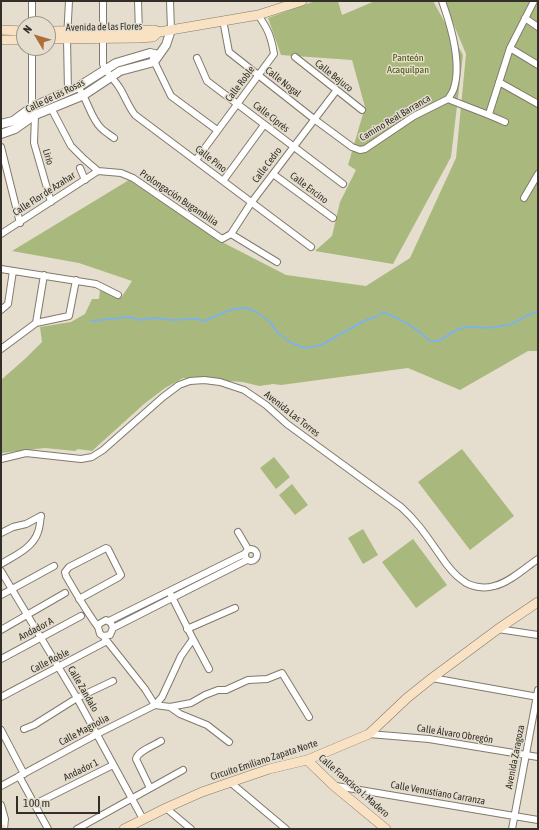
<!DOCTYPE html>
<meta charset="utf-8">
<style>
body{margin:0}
#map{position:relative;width:539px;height:830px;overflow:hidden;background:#e5dece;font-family:"Asap Condensed",sans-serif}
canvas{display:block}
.frame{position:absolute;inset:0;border:2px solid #322f29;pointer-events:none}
.north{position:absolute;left:16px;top:16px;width:40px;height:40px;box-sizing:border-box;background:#e5dece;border:1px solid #9d988c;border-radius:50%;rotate:308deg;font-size:11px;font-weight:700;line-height:16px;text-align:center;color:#322f29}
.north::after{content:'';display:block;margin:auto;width:14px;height:18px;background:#ae6e37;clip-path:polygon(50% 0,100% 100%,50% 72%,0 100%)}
.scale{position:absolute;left:16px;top:796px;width:84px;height:18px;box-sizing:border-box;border:2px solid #322f29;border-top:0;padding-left:5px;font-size:12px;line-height:14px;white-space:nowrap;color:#322f29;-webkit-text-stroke:3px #e5dece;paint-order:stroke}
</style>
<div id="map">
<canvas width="539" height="830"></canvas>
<div class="frame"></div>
<div class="north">N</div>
<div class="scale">100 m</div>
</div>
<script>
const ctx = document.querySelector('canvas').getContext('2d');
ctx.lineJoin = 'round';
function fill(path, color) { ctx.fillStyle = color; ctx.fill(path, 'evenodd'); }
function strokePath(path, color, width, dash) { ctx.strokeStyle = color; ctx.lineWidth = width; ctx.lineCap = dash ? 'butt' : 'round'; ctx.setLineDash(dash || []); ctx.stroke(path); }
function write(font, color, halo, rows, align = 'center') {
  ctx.font = font + ' "Asap Condensed",sans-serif'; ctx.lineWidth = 3; ctx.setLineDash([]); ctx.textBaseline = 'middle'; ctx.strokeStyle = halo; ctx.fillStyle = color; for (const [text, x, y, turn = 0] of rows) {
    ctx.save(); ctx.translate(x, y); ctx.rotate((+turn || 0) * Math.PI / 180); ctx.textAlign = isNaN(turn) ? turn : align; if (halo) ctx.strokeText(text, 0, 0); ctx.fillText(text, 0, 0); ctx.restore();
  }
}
const green = new Path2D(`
 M315,1H338L342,15L375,1H433L463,55L451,157L393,264L315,251L332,236L340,202L356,170L348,165L365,107L352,60L281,55L268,18Z
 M444,1H538V351H528L460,390L408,368L281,385L273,384L259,386L243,382L183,378L165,388L144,404L92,451L78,449L75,451L45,448L1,453V380L26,358L42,342L40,327L71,322L85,314L92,299H99L100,290L121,298L132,281L79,263L12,251L129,180L224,243L286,275L366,286L410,258L456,158L466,54Z
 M462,449L514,516L470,550L418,482Z
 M274,457L290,477L276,489L260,468Z
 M292,484L308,505L295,515L279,495Z
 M363,529L378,555L363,564L348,538Z
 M413,539L447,585L416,608L382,562Z`);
const stream = new Path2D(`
 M91,321L129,317L140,320L156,318L171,320L197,319L204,321L233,309L247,308L256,312L269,321L279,334L291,343L305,348L321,345L366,320L376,317L383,312C401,319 416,327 430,341H439L456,330L467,327L490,328L512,324L526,316L538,311`);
const minor = new Path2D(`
 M32,1V24
 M103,1V64C106,73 114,79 119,87C125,96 128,106 135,115L311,247
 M138,1L139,33
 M170,1L171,30
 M442,1C451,26 462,62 454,88C453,92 450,96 448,99
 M525,18L538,27
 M223,20L229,52L314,119L352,147L360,150L365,149L414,116L448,99
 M32,48V107L35,115L34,143L51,202
 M510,48L538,65
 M295,57L362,110
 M197,58L207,81L343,184
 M153,59L171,96L217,130
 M499,82L538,104
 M78,87C88,100 90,117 101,128C105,132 110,135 114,138
 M68,91L67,39L69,1
 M448,99C467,107 486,113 505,122
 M51,108L71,146L84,159L98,171L121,173L133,178L222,239L231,234L251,203L336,91
 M489,114L510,48L534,1
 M1,147L20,223
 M196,160L274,54C271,36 268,29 258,15
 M80,168L85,180
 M273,174L333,218
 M223,181L264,125
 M524,198L538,174
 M1,234L98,171
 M231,234L277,262
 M1,269L96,284L118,295
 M1,310L8,304L13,271
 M36,323L69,316L76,280
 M1,349L36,323L44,275
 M1,459L26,453L81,459L92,457L103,450L163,397L179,385L190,381L204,380L220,382L244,390L266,405L287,424L401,507C417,521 428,538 440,555C446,564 453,574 462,580C470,587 484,589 494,586C509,583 526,567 538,559
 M238,532L248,549
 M1,533L13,527L26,524L41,516
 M245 555a6 6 0 1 1 12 0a6 6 0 1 1-12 0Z
 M1,564C14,556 33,548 38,532C40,527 40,521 41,516
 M1,571L77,698L143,819
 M1,595L54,566
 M171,595L193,639L209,669
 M79,599L119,577L121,575L108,549L106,548L69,567L65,572L66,576C76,593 86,611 98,627
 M109,621L244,554
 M113,628L111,623L106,620L99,624L98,627L100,634L103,636L110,635L113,628L247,560
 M187,629L235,608
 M498,629L538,635
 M1,630L65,593
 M103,636L145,689L155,705L170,707L191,703L205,695L218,690H226L248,680L267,679L282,673L309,717
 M1,659L81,616
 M432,678L538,697
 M1,697L107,641
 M170,707L180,714L207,725L229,742
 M24,729L34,725L77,698L113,681
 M1,730L24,774
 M369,734L429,739L538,757
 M19,776L48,829
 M230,782L286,829
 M1,786L97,734L155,705L162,697L181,656L193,639
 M336,786L538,820
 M150,788L136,759C138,751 153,746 161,741
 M35,804L113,765
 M1,805L5,819L4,829
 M166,808L191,829
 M77,829L183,770
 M512,829L538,690`);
const tertiary = new Path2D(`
 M1,124L13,121L32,107L78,87L116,63L150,53L158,55
 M1,134L15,129L35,115L84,95L120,71L154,62L166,45L171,30`);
const secondary = new Path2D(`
 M1,30L24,31
 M48,31L154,30L159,32
 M48,39L139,38L153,37L159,32L258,15L302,1
 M1,40H24
 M307,760L334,786L386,829
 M1,829H2
 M124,829L166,808L202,792L269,769L307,760L369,734L407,698L432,678L498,629L538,602`);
const streetNames = [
 ["Avenida de las Flores",104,27,-1],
 ["Calle Bejuco",334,76,38],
 ["Calle Nogal",283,82,38],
 ["Calle Roble",240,84,-53],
 ["Calle de las Rosas",55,96,-26],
 ["Calle Ciprés",271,117,38],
 ["Camino Real Barranca",395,118,-31],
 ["Lirio",48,157,74],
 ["Calle Pino",211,159,38],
 ["Calle Cedro",267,165,-53],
 ["Calle Encino",309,188,37],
 ["Calle Flor de Azahar",44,194,-33],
 ["Prolongación Bugambilia",179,198,34],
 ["Avenida Las Torres",292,414,38],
 ["Andador A",36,629,-28],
 ["Calle Roble",50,661,-27],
 ["Calle Zandalo",83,689,60],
 ["Calle Magnolia",84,730,-28],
 ["Calle Álvaro Obregón",455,734,9],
 ["Avenida Zaragoza",515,757,-79],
 ["Circuito Emiliano Zapata Norte",264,760,-18],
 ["Andador 1",81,770,-26],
 ["Calle Francisco I. Madero",354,786,41],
 ["Calle Venustiano Carranza",438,793,10]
];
const parkNames = [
 ["Panteón",408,58],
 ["Acaquilpan",408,70]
];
fill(green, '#a9b87d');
strokePath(stream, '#74b1fe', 1.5);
strokePath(minor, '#817a6c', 8);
strokePath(tertiary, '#817a6c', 10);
strokePath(secondary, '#817a6c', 10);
strokePath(minor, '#fff', 6);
strokePath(tertiary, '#fff', 8);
strokePath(secondary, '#f9e2c3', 9);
write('10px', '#322f29', '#e5dece', streetNames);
write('10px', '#465307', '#e5dece', parkNames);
</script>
